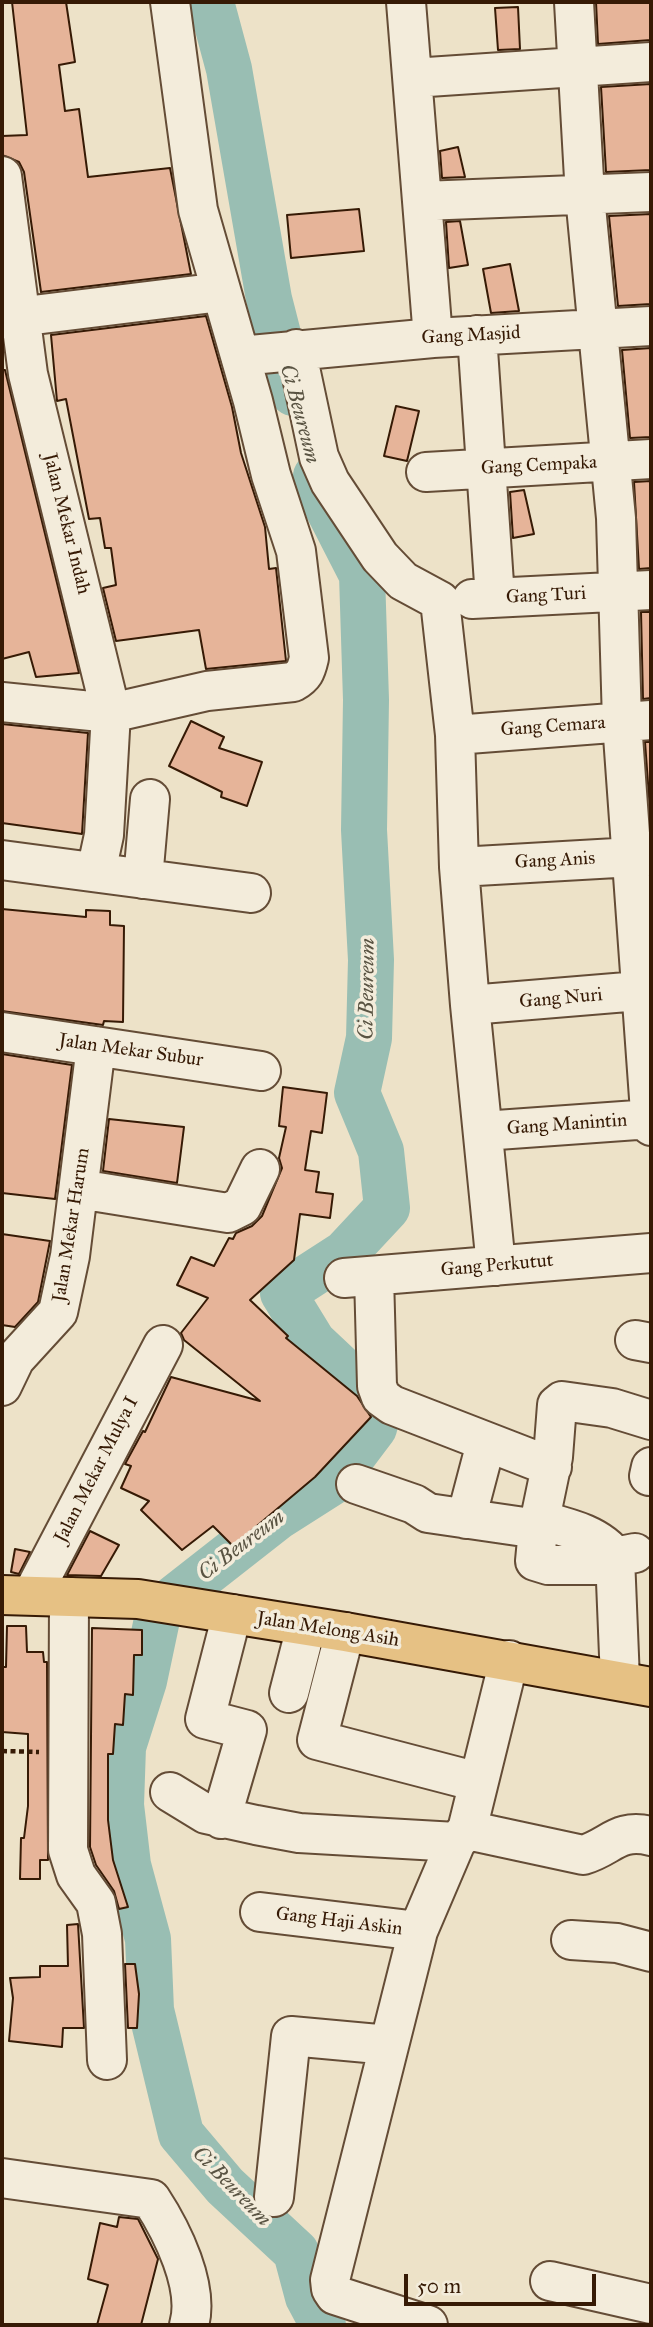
<!DOCTYPE html>
<style>
body{margin:0}
#map{position:relative;width:653px;height:2327px;overflow:hidden;background:#ede2c8;font-family:"IM FELL Great Primer",serif}
canvas{display:block}
.frame{position:absolute;inset:0;border:4px solid #361a05;pointer-events:none}
.scale{position:absolute;left:404px;top:2274px;width:192px;height:32px;box-sizing:border-box;border:4px solid #361a05;border-top:0;padding-left:9px;font-size:21px;line-height:24px;white-space:nowrap;color:#361a05;-webkit-text-stroke:5px #f3ecdb;paint-order:stroke}
</style>
<div id="map">
<canvas width="653" height="2327"></canvas>
<div class="frame"></div>
<div class="scale">50 m</div>
</div>
<script>
const ctx = document.querySelector('canvas').getContext('2d');
ctx.lineJoin = 'round';
function strokePath(path, color, width, dash) { ctx.strokeStyle = color; ctx.lineWidth = width; ctx.lineCap = dash ? 'butt' : 'round'; ctx.setLineDash(dash || []); ctx.stroke(path); }
function fill(path, color) { ctx.fillStyle = color; ctx.fill(path, 'evenodd'); }
function write(font, color, halo, rows, align = 'center') {
  ctx.font = font + ' "IM FELL Great Primer",serif'; ctx.lineWidth = 7; ctx.setLineDash([]); ctx.textBaseline = 'middle'; ctx.strokeStyle = halo; ctx.fillStyle = color; for (const [text, x, y, turn = 0] of rows) {
    ctx.save(); ctx.translate(x, y); ctx.rotate((+turn || 0) * Math.PI / 180); ctx.textAlign = isNaN(turn) ? turn : align; if (halo) ctx.strokeText(text, 0, 0); ctx.fillText(text, 0, 0); ctx.restore();
  }
}
const river = new Path2D(`
 M211,2L229,69L269,299L293,393
 M316,476L321,495L362,575L366,700L364,830L371,960L369,1038L357,1093L381,1151L387,1208L345,1253L283,1293L313,1342L380,1405L374,1428L334,1481L279,1516L159,1610L144,1681L123,1747L121,1805L128,1865L148,1939L151,2010L181,2134L225,2186L296,2252L308,2297L323,2325`);
const building = new Path2D(`
 M12,2H66L75,62L59,65L65,111L79,109L88,177L170,168L191,274L41,292L24,172L19,162L2,155V136L27,135Z
 M596,2H651V40L598,44Z
 M518,7L520,49L498,50L495,8Z
 M651,84V170L606,172L601,87Z
 M458,147L465,177L442,178L440,151Z
 M359,209L364,251L291,258L287,215Z
 M651,214V304L618,306L609,216Z
 M460,221L468,265L449,268L446,222Z
 M510,264L519,311L491,313L483,269Z
 M206,316L232,407L241,453L265,527L269,569L276,568L286,661L206,669L199,630L116,641L103,588L116,585L111,548H105L100,518L89,519L66,399L57,401L51,335Z
 M651,348V437L630,438L622,350Z
 M2,370H5L79,673L36,677L29,652L2,659Z
 M396,406L419,411L407,461L384,456Z
 M651,481V568L639,569L634,482Z
 M524,490L534,534L513,538L510,492Z
 M641,612H651V698L643,699Z
 M191,721L224,737L219,748L262,762L247,806L221,797L222,792L169,766Z
 M2,724L88,733L82,834L2,823Z
 M645,742H651V824Z
 M2,909L86,917V910L110,911V925L124,926L123,1022L104,1021L103,1025L2,1011Z
 M2,1054L72,1065L55,1199L2,1193Z
 M283,1087L327,1093L322,1133L311,1131L305,1170L319,1172L316,1192L333,1194L330,1218L300,1214L294,1260L250,1300L288,1336L286,1338L357,1396L371,1417L315,1477L233,1546L213,1526L182,1550L141,1510L149,1501L121,1488L131,1466L125,1464L143,1431L145,1432L171,1377L260,1401L184,1340L181,1333L208,1298L177,1285L191,1257L214,1266L229,1238L233,1239L236,1233L252,1226L262,1216L282,1168L279,1158L286,1127L279,1126Z
 M109,1119L184,1127L177,1183L103,1171Z
 M2,1234L50,1241L38,1302L15,1327L2,1325Z
 M90,1531L119,1545L101,1576L67,1575Z
 M15,1549L30,1552L19,1574L11,1572Z
 M7,1626H26L27,1652H43L44,1662H47L48,1860H40V1879H20L21,1838H24L28,1806V1734L2,1732V1667H6Z
 M92,1628L142,1630V1655H134L133,1695L125,1694L123,1725L115,1724L113,1754H108V1820L113,1860L128,1907L119,1909L114,1891L96,1865L90,1847Z
 M78,1924L84,2028H63L62,2047L9,2041L13,1998L10,1978L40,1977V1966H68L67,1925Z
 M125,1964H135L139,1994L137,2028H128Z
 M119,2217L138,2219L158,2259L141,2325H97L108,2285L88,2279L100,2223L117,2227Z`);
const path = new Path2D(`
 M2,1751L39,1752`);
const minor = new Path2D(`
 M406,2L433,338
 M574,2L585,196L616,518L622,722L651,1126
 M413,78L651,62
 M2,176L28,374L111,713L104,835L96,872
 M423,201L651,192
 M2,319L221,292
 M477,335L495,598
 M296,349L319,457L330,482L380,557L403,581L440,601
 M240,356L433,338L651,326
 M426,472L651,459
 M472,599L651,590
 M440,601L455,735L459,867L470,1005L496,1266
 M2,702L111,713L207,691L293,682C304,676 306,671 309,658L296,551L271,475L253,401L198,210L170,2
 M455,735L651,720
 M2,860L251,893
 M459,867L651,856
 M143,879L150,799
 M470,1005L651,990
 M2,1032L261,1071
 M483,1131L651,1119
 M79,1189L228,1213L242,1206L260,1169
 M374,1276L377,1386L381,1397L392,1405L552,1467
 M344,1278L651,1253
 M635,1340L651,1343
 M2,1386L15,1359L58,1312L70,1256L96,1046
 M649,1476L651,1467
 M356,1484L414,1504L428,1513L538,1529
 M466,1519L486,1443
 M539,1520C565,1527 599,1534 615,1557L635,1553
 M615,1557L620,1680
 M615,1565H548L535,1561L538,1529L553,1457L557,1405L562,1401L612,1408L651,1420
 M32,1595L163,1345
 M69,1597L68,1850L76,1875L96,1903L102,1934L107,2060
 M345,1632L317,1740L478,1782
 M289,1693L306,1627
 M170,1792L206,1814L256,1825L299,1833L456,1842
 M221,1819L247,1730L205,1719L232,1614
 M467,1830L583,1855C611,1847 617,1828 651,1836
 M260,1912L418,1931
 M571,1940L617,1943L651,1952
 M2,2178L151,2199C172,2231 200,2287 189,2325
 M274,2197L291,2036L389,2045
 M550,2281L651,2304
 M428,2325L335,2295L331,2289L330,2280L418,1931L456,1842L467,1830L509,1660`);
const major = new Path2D(`
 M2,1595L138,1599L345,1632L651,1687`);
const streetNames = [
 ["Gang Masjid",471,336,-3],
 ["Gang Cempaka",539,466,-3],
 ["Jalan Mekar Indah",66,524,76],
 ["Gang Turi",546,596,-3],
 ["Gang Cemara",553,727,-4],
 ["Gang Anis",555,861,-3],
 ["Gang Nuri",561,999,-5],
 ["Jalan Mekar Subur",131,1051,8],
 ["Gang Manintin",567,1125,-4],
 ["Jalan Mekar Harum",72,1225,-81],
 ["Gang Perkutut",497,1266,-5],
 ["Jalan Mekar Mulya I",97,1470,-63],
 ["Jalan Melong Asih",328,1630,9],
 ["Gang Haji Askin",339,1922,7]
];
const waterNames = [
 ["Ci Beureum",299,414,75],
 ["Ci Beureum",368,989,-89],
 ["Ci Beureum",242,1546,-37],
 ["Ci Beureum",231,2187,46]
];
strokePath(river, '#99beb3', 46);
fill(building, '#e6b499');
strokePath(building, '#361a05', 2);
strokePath(minor, '#644c36', 42);
strokePath(major, '#361a05', 42);
strokePath(path, '#361a05', 4.5, [5, 3.5]);
strokePath(minor, '#f3ecdb', 38);
strokePath(major, '#e6c184', 38);
write('19px', '#361a05', '#f3ecdb', streetNames);
write('italic 21px', '#595342', '#f3ecdb', waterNames);
</script>
